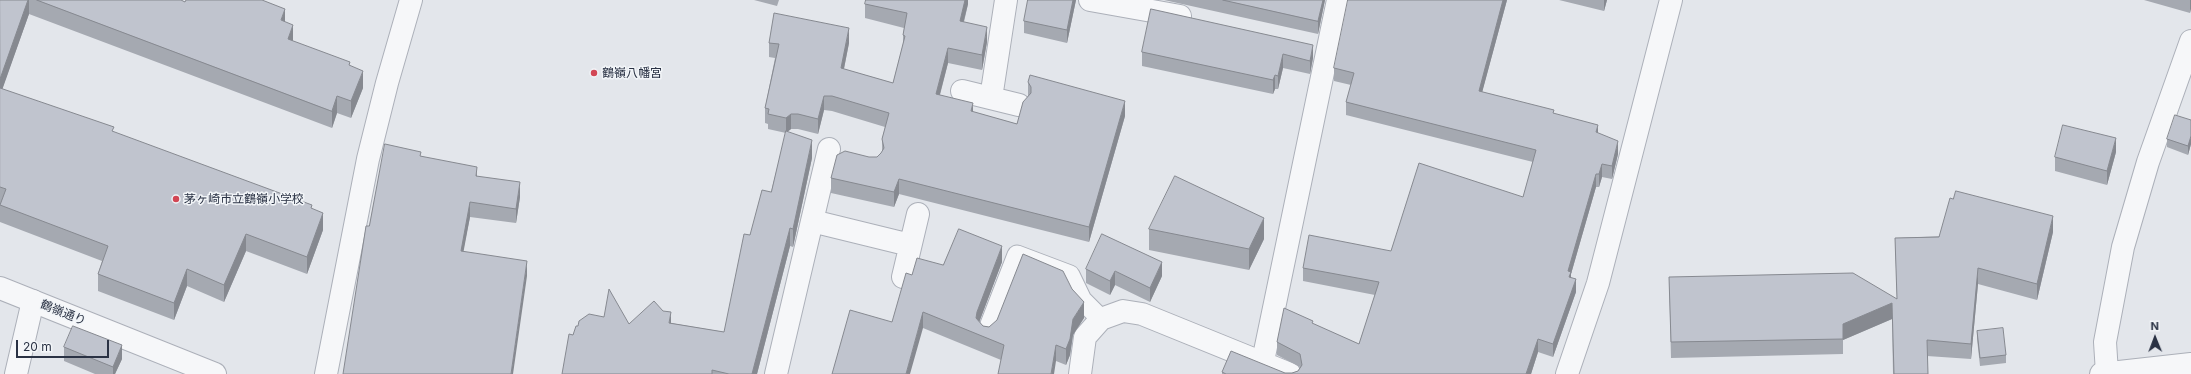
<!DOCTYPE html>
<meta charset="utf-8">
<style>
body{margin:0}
#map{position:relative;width:2191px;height:374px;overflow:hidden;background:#e3e6eb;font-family:Inter,sans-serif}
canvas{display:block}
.north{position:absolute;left:2135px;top:318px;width:40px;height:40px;-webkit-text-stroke:3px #f2f5f8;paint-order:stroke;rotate:359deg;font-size:11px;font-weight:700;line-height:16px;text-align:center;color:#2a3244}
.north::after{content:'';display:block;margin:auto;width:14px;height:18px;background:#2a3244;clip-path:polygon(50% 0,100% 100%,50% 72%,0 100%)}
.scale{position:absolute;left:16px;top:340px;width:93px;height:18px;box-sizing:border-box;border:2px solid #2a3244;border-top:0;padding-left:5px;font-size:12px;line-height:14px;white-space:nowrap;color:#2a3244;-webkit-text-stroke:3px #f2f5f8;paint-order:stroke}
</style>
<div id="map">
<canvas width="2191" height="374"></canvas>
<div class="north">N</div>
<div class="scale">20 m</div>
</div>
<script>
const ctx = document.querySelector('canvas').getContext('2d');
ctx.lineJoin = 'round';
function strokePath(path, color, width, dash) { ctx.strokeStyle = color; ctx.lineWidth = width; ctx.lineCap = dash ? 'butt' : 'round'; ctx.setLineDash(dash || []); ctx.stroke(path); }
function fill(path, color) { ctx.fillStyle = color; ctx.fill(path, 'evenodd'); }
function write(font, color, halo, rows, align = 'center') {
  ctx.font = font + ' Inter,"Noto Sans JP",sans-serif'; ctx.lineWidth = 3; ctx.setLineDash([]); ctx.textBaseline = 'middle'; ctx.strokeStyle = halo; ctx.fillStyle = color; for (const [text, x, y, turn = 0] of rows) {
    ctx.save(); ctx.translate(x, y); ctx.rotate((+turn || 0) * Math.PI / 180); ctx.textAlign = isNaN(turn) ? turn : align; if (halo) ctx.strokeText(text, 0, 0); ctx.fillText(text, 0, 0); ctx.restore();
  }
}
const service = new Path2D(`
 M987,332L1017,255L1070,275L1082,300L1101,319`);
const minor = new Path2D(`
 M1090,0L1180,16
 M962,91L1019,105
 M991,98L1006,0
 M812,221L910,245
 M903,277L918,214
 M1263,361L1338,0
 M2107,373L2105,342L2123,247L2148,162L2191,41
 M16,374L33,301
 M326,374L368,159L387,83L411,0
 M776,374L829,149
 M1080,374L1085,337L1101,319L1123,311L1142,314L1290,374
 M1567,374L1598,283L1671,0`);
const tertiary = new Path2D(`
 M0,288L215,374
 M2101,374L2191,364`);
const wall = new Path2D(`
 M0,0H181L185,2L285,22L293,41L350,66L363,88L351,118L337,113L332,128L29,14L2,89L312,209L323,230L307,274L246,251L224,302L187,286L174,320L98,291V274L102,261L0,222Z
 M754,0H779L777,6Z
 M968,0V4L964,22L987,42L982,70L948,63L940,95L973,112L1017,124L1028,96V82L1125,116L1089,242L899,194L894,207L831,193V178L869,157H877L882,152V139L885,127L832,111L824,110L818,134L798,129H791L787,132L812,158L793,247L790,246L757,374H562L573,335L578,326L629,324L671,323L724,332L750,235L771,192L786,133L768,129V124L765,123V108L775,58L769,57V43H849L844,69L893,83L903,44V35L904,28L865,18V4Z
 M1028,0H1076L1067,43L1024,33V21Z
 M1164,0H1325L1318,34Z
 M1507,0L1482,92L1554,114L1598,133L1618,154L1612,179L1602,177L1599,187H1596L1571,274V278L1576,292L1553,357L1538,352L1531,374H1222V372L1285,373H1292L1298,371L1300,367L1277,355V342L1313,324L1359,344L1375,295L1303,281V268L1391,251L1523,197L1533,162L1346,115V102L1351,85L1334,81V68Z
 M1559,0H1607L1604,11Z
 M2144,0H2191L2190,13Z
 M1151,9L1313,58L1310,74L1283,68L1278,89H1275L1273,94L1142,66V52Z
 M2191,120V144L2188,155L2167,147V139Z
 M2116,152L2107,185L2055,171V157Z
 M421,156L477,176L520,197L516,223L470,217L463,251L527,276L369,226Z
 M1149,229L1264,239L1249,270L1149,250Z
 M2053,232L2037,300L1978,284L1971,359L1927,356L1928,374H1893L1892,319L1843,340V354L1671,358L1669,277L1897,299L1895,238Z
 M1002,262L979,322L983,326L989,327L1084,318L1073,335L1070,355L1066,365L1056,361L1001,360L923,328L892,322L912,275L943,265Z
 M1086,269L1162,276L1150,302L1115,285L1110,295L1086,283Z
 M1977,331L2006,355V363L1980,366L1977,339Z
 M64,347L122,359L115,374H95L64,361Z`);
const shadedWall = new Path2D(`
 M28,0H29V14L0,96V79Z
 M965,0H968V4L960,36V21Z
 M1073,0H1076L1067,43V30Z
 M1323,0H1325L1318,34V21Z
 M1503,0H1507L1479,104V91Z
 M1604,0H1607L1604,11Z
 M2190,0H2191V9L2190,13Z
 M285,9V26L281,20Z
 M293,25V42L288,39Z
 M987,27V42L982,70V55Z
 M849,28V43L841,83V68Z
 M1313,45V58L1310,74V61Z
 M948,48V63L936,109V94Z
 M1283,54V68L1278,89V76Z
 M363,71V88L351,118V101Z
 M1275,75V89L1273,94V80Z
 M337,96V113L332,128V111Z
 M824,96V110L818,134V119Z
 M1125,101V116L1089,242V227Z
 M973,103V118L971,111Z
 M791,114V129L786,133V118Z
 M1598,125V138L1596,132Z
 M2191,136V144L2188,155V146Z
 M2116,138V152L2107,185V171Z
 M812,140V158L793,247V229Z
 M1618,141V154L1612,179V166Z
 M1602,164V177L1599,187V174Z
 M477,167V182L476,176Z
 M1596,174V187L1571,274V285L1568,271Z
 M899,179V194L894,207V192Z
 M520,182V197L516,223V209Z
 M470,202V217L461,265V251Z
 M323,213V230L307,274V257Z
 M2053,216V232L2037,300V284Z
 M1264,218V239L1249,270V249Z
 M790,228V246L757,374H752Z
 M246,234V251L224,302V285Z
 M1002,246V262L977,328L976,318L977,312Z
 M527,261V276L513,374H511Z
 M1162,262V276L1150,302V288Z
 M1978,268V284L1971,359V344Z
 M187,269V286L174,320V303Z
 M1115,271V285L1110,295V281Z
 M1576,279V292L1553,357V344Z
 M1084,302V318L1073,335L1070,355L1066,365V349L1073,319Z
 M1892,303V319L1843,340V324Z
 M671,312V331L669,323Z
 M923,312V328L910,374H906Z
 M1538,339V352L1531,374H1526Z
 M122,345V359L115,374H113V367Z
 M1056,345V361L1054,374H1051Z`);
const building = new Path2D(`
 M0,0H28L0,79Z
 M37,0H181L185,2L186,0H262L285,9L281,20L293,25L288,39L350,62L349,65L363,71L351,101L337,96L332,111Z
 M866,0H965L960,21L987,27L982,55L948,48L936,94L973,103L971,111L1017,124L1023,102L1031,93V87L1028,82L1030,75L1125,101L1089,227L899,179L894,192L831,178L837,155L845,151L869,157H877L881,153L884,148L882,139L889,113L832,96H824L818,119L798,114H791L786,118L768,114L769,109L765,108L779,44L769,43L774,13L849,28L841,68L893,83L905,36L903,35L907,13L865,4Z
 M1028,0H1073L1067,30L1024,21Z
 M1223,0H1323L1318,21Z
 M1348,0H1503L1479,91L1554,110L1553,113L1598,125L1596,132L1618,141L1612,166L1602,164L1599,174H1596L1568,271L1571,272L1569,277L1576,279L1553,344L1538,339L1526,374H1226L1222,372L1231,351L1285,373H1292L1298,371L1302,365L1300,354L1277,342L1284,308L1313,321L1312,323L1359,344L1379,282L1303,268L1309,235L1391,251L1419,163L1523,197L1536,150L1346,102L1354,73L1334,68Z
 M1151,9L1313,45L1310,61L1283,54L1278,76L1275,75L1273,80L1142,52Z
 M0,88L114,127L112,131L312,205L311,208L323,213L307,257L246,234L224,285L187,269L174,303L98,274L108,246L0,205L6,189L0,187Z
 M2175,115L2191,120V136L2188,146L2167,139Z
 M2063,125L2116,138L2107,171L2055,157Z
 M786,131L812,140L793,229L790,228L752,374H729L712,370V374H562L569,334L573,335L576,326H578L579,321L589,314L604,317L609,289L629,324L654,301L663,311L671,312L669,323L724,332L744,234L750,235L762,190L771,192Z
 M385,144L421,152L420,156L477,167L476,176L520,182L516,209L470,202L461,251L527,261L511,374H343L366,226H369Z
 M1175,176L1264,218L1249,249L1149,229Z
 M1956,191L2053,216L2037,284L1978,268L1971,344L1927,340L1928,374H1894L1892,303L1843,324V339L1671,342L1669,277L1853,273L1897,299L1895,238L1939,237L1950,198L1953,199Z
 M959,229L1002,246L977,312L976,318L983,326L989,327L997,320L1023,254L1063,271L1072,289L1084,302L1073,319L1070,339L1066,349L1056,345L1051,374H998L1004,345L923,312L906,374H832L850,310L892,322L906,273L912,275L917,258L943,265Z
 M1102,234L1162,262L1150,288L1115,271L1110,281L1086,269Z
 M73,326L122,345L113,367L64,347Z
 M2003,328L2006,355L1980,358L1977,331Z`);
const markers = [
 [594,73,4,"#d24654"],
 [176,199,4,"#d24654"]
];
const poiNames = [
 ["鶴嶺八幡宮",602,73],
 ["茅ヶ崎市立鶴嶺小学校",184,199]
];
const streetNames = [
 ["鶴嶺通り",63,313,22]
];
strokePath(service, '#acb0b9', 21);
strokePath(minor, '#acb0b9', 24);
strokePath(tertiary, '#acb0b9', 24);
strokePath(service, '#f6f7f9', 19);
strokePath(minor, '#f6f7f9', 22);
strokePath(tertiary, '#f6f7f9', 22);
fill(wall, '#a5a9b1');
fill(shadedWall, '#868990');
fill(building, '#c0c4ce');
strokePath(building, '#868990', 1);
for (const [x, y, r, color] of markers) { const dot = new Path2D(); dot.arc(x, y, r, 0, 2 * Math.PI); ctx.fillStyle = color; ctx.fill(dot); strokePath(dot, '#f2f5f8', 1.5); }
write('12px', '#2a3244', '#f2f5f8', poiNames, 'left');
write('12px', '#2a3244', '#f2f5f8', streetNames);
</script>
